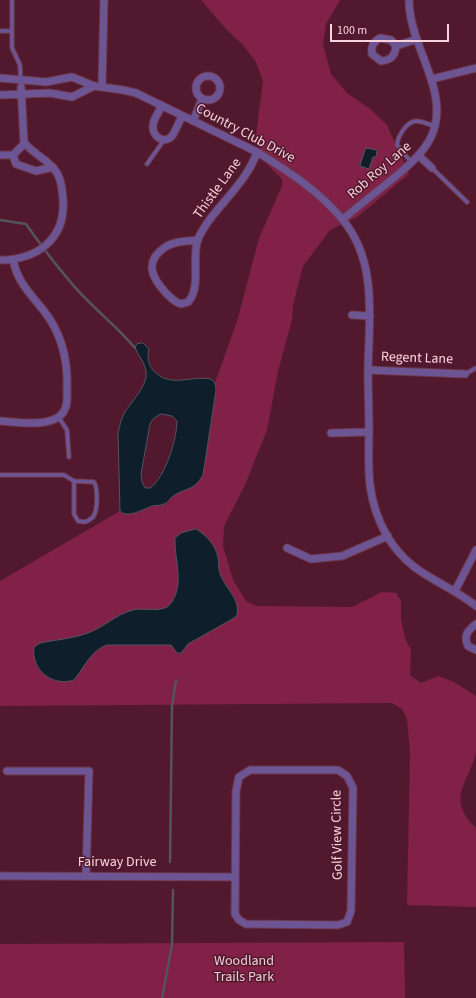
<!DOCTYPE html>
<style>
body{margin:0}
#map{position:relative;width:476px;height:998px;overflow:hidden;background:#52192e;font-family:"Source Sans 3",sans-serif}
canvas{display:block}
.scale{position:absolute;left:330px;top:24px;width:119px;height:18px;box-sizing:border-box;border:2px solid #f9d3dc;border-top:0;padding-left:5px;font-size:12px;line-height:14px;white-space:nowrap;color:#f9d3dc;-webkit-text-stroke:3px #52192e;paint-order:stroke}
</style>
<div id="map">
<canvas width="476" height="998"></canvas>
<div class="scale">100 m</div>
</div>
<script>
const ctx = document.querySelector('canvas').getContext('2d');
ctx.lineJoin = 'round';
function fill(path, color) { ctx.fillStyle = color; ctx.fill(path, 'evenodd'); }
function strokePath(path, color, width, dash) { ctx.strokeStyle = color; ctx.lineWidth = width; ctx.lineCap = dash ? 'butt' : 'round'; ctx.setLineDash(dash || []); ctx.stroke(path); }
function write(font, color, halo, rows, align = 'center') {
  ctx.font = font + ' "Source Sans 3",sans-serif'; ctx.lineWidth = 3; ctx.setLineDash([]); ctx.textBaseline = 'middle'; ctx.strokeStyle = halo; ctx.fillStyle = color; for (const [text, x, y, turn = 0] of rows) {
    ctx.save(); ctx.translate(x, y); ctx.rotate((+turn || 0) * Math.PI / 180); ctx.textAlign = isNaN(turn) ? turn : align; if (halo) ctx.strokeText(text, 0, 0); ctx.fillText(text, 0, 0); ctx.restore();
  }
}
const green = new Path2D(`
 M201,0H340L326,24L323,44L331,74L347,93L370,109L387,125L409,174L357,217L330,230L303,266L293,305L292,320L278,371L267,430L245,485L224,526L223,546L233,580L246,601L257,606L352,607L382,592L396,593L401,601V619L405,638L411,650L410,675L421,683L438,676L454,682L476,696C476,711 476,738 476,752C469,784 445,797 476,828V907L407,905L410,752L407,719L402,709L392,703L0,706V581L120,511L122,513L139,512L153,506L168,503C174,490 194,490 203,475L216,390L215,383L238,318L259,238L282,186V179L265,162L256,135L263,81L256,62L244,46L226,29Z
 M404,942L405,998H0V944Z`);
const water = new Path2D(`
 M366,148L377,150L376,157H373L369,169L360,166Z
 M143,343L149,349C147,357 148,364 153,370C169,389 191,375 211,379L215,383L216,390L203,475C193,493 181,488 171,498C168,500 168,503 164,504C161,506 156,505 152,506C143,509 128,519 120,511L118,433C120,425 121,419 125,412C133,399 151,383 145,367C143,360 137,354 135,347L137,344ZM161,414L172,416L177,421C177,439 165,478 150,488H145L142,482L141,474L150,424L153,419Z
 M196,529C206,535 216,545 218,558C219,564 218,570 221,576C227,590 240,599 237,615L234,618L188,644L181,653H177L171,645H107C91,650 84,668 74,680C52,687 31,670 34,647L40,643C54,640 70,639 85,634C102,629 116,614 133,610C144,607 164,614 171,603C185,584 174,559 175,538L181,533Z`);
const stream = new Path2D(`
 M0,220L26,224C45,251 64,277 87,300C103,316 120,330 135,348
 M170,862L172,706L176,680
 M162,998L172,945L173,890`);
const service = new Path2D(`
 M12,0V48L20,65L21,87
 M0,31H12
 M411,162L397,145C398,136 406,122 416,121C423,121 429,125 435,126
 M147,164L164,140
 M432,168L467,202
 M465,374L476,368
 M59,418L67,430L69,457
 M0,475H64L74,481L94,482C98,489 98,510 93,517C91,519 88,521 85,522L78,521L74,514V481`);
const minor = new Path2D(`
 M396,46C395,56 391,60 381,61L372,54C371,46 373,42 380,38L391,40L396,46L417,39
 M196 88a12 12 0 1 1 24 0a12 12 0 1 1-24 0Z
 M0,78L46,82L72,77L94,86L123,90L136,93L257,152C288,171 319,191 342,219C378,261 369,319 368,370C368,391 369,412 369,433C368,472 367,501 387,536C412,577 442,579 476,606
 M432,79L476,68
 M102,86L104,0
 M0,95L50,93L72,97L94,86
 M162,106C159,112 153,119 153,126C152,136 164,145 172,136C176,130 179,122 182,116
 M193,121L202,99
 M25,143L13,155L16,164L36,171L53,167
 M0,155H13
 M419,156L432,168
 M343,219C358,206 374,194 390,181C427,151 448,129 431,79C423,53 409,27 409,0
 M198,240C187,241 173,241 164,248C144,262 152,278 166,293C170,297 174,302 181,304L188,302C202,287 191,257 198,239C212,208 245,187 257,152
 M0,260C37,260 66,239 63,199C62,190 62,181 57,173C49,159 32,154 24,142L21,87
 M352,315L370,316
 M368,370L465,374
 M0,421C18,422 57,429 65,409C68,403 67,395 67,388C68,359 62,334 44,311C30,293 18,283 13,260
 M331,433L369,432
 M287,548L311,559L342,556L388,536
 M455,591L476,550
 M476,624C468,630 463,636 468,646L476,650
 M250,770H338L347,776L353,788L351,911L347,922L338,925L246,924L239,920L235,914L236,791L239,777Z
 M7,771H89L86,876
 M0,876L234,877`);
const streetNames = [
 ["Country Club Drive",245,134,28],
 ["Rob Roy Lane",380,171,-41],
 ["Thistle Lane",218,189,-54],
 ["Regent Lane",417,359,2],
 ["Golf View Circle",338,835,-91],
 ["Fairway Drive",117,863]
];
const parkNames = [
 ["Woodland",244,962],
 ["Trails Park",244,978]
];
fill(green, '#812147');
fill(water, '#0e1e2a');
strokePath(water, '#54545f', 1);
strokePath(stream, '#54545f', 2.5);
strokePath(service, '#6d374a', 5.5);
strokePath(minor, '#6d374a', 9);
strokePath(service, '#6d5493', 3.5);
strokePath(minor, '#6d5493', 7);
write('14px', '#f9d3dc', '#52192e', streetNames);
write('14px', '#eecdd5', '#52192e', parkNames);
</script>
